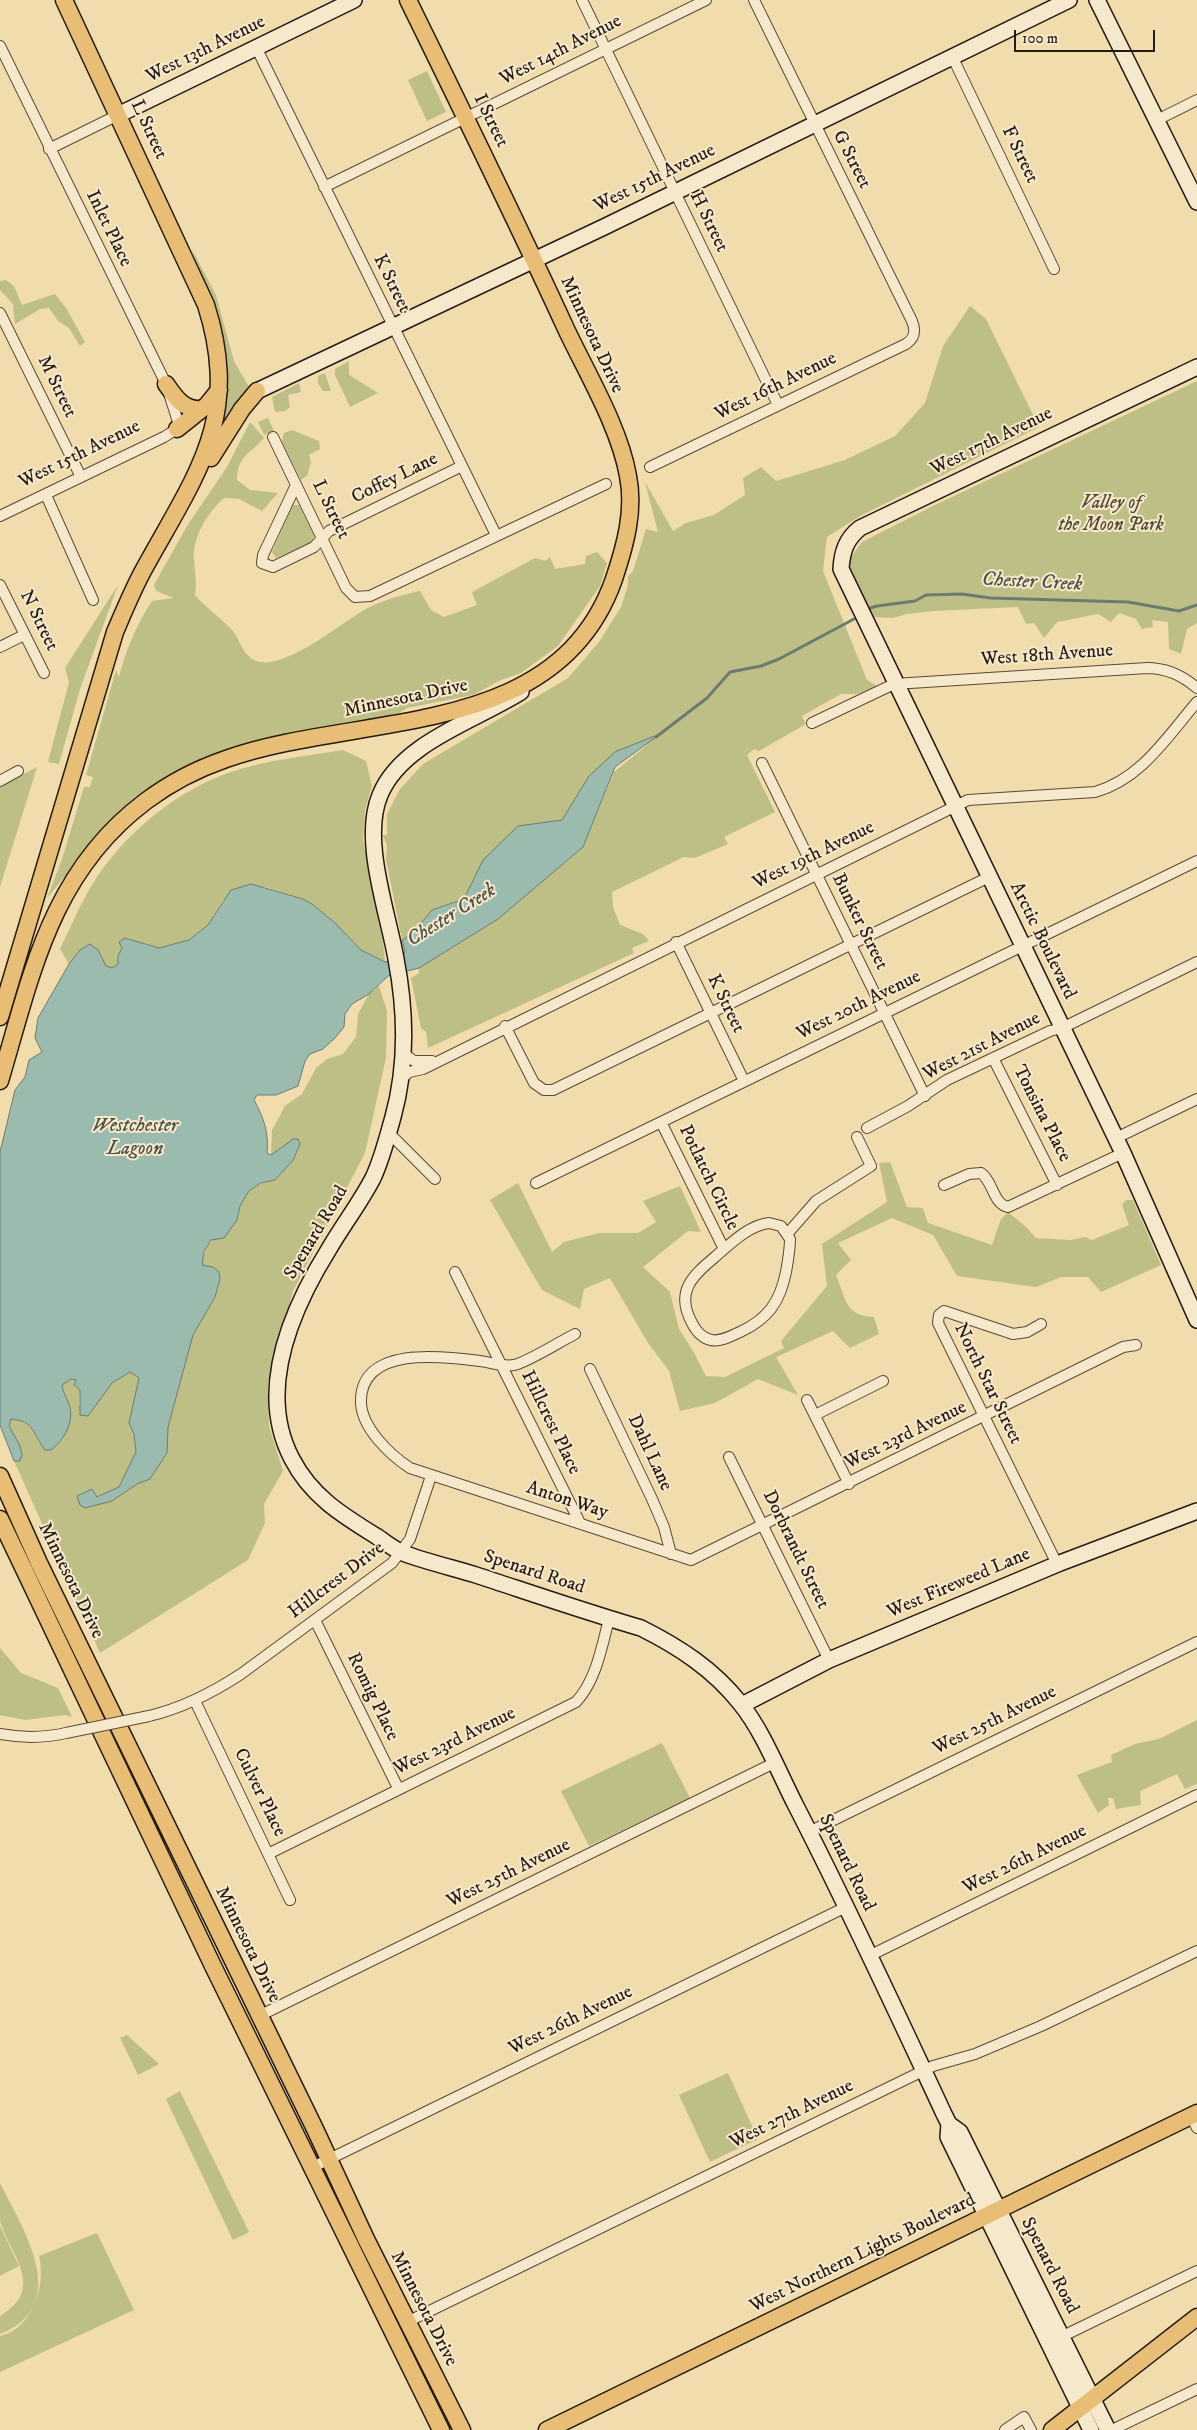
<!DOCTYPE html>
<style>
body{margin:0}
#map{position:relative;width:1197px;height:2430px;overflow:hidden;background:#f1dcad;font-family:"IM FELL DW Pica",serif}
canvas{display:block}
.scale{position:absolute;left:1014px;top:30px;width:141px;height:22px;box-sizing:border-box;border:2px solid #261a14;border-top:0;padding-left:6px;font-size:15px;line-height:18px;white-space:nowrap;color:#261a14;-webkit-text-stroke:4px #f6e8ca;paint-order:stroke}
</style>
<div id="map">
<canvas width="1197" height="2430"></canvas>
<div class="scale">100 m</div>
</div>
<script>
const ctx = document.querySelector('canvas').getContext('2d');
ctx.lineJoin = 'round';
function fill(path, color) { ctx.fillStyle = color; ctx.fill(path, 'evenodd'); }
function strokePath(path, color, width, dash) { ctx.strokeStyle = color; ctx.lineWidth = width; ctx.lineCap = dash ? 'butt' : 'round'; ctx.setLineDash(dash || []); ctx.stroke(path); }
function write(font, color, halo, rows, align = 'center') {
  ctx.font = font + ' "IM FELL DW Pica",serif'; ctx.lineWidth = 4; ctx.setLineDash([]); ctx.textBaseline = 'middle'; ctx.strokeStyle = halo; ctx.fillStyle = color; for (const [text, x, y, turn = 0] of rows) {
    ctx.save(); ctx.translate(x, y); ctx.rotate((+turn || 0) * Math.PI / 180); ctx.textAlign = isNaN(turn) ? turn : align; if (halo) ctx.strokeText(text, 0, 0); ctx.fillText(text, 0, 0); ctx.restore();
  }
}
const green = new Path2D(`
 M427,71L446,112L427,121L408,80Z
 M192,249L216,295L234,361L249,387L250,393L208,459L217,425L200,274Z
 M6,280L14,286L22,305L55,294L66,308L85,342L80,346L69,328L58,321L49,308L40,309L15,324L13,304L0,290V281Z
 M970,306L986,319L1039,427L860,516L827,537L823,571L867,680L877,686L858,694H841L802,716L806,724L759,751L754,749L747,755L775,812L724,837L728,844L695,858L684,857L612,892L613,907L620,925L643,934L649,941L632,948L634,953L428,1048L426,1032L421,1028L411,978L419,973V968L498,919L583,847L614,772L648,744L626,752L558,829L477,873L464,899L432,910L413,933L402,940L386,859L387,846L383,835H387V814L400,789L423,764L568,678L599,642L621,607L628,585V576L633,571L646,529L658,532L645,482L673,531L686,523L714,515L745,495L743,478L761,467L776,481L845,460L895,436L925,403L943,346Z
 M349,361V375L378,393L350,407L335,375V369Z
 M325,373L331,391H323L318,383V376Z
 M1197,381V623L1187,629L1181,654L1169,649L1168,622L1152,620L1153,627L1142,629L1136,619L1119,613L1111,622L1098,614L1057,622L1044,638L1034,623L1026,624L1018,607L933,611L907,614L893,618L870,617L850,572V558L862,542L935,505Z
 M299,383L301,392L288,395L290,407L285,411L275,412L272,397Z
 M268,418L274,431L264,435L258,422Z
 M250,422L264,438C250,454 237,456 237,480L250,490L278,493L262,511L239,499L224,498C208,512 192,537 194,560C195,573 197,582 195,595C206,608 220,617 231,629C240,638 241,653 254,660C281,674 341,623 366,609C383,600 401,595 420,591L431,610L444,617L477,605L472,592L535,558L545,561L550,557L555,569L585,564L586,556L597,552L607,563L600,586L558,646L521,673L501,680L473,695L407,708L399,713L327,729L326,726L319,728L320,730L248,744L214,757L98,836L47,898L62,859L84,787H90L93,777L86,775L116,670L119,677C126,649 137,624 152,601L174,598L156,591L154,585L187,526L227,467Z
 M292,430L319,441L320,449L309,455L311,462L307,476L301,480L282,442L284,433Z
 M293,505H299L314,536L312,542L276,558L272,552Z
 M118,585L80,689L59,764L48,762L69,682L65,668Z
 M343,750L366,761L372,786L365,810L363,840L383,940L385,962L361,950L335,923L312,904L303,899L265,887L224,899L208,925L189,940L159,948L126,938L120,941L122,948L118,956V964L112,968L106,966L98,950H80L69,964L60,949C75,918 89,883 112,857C142,820 186,787 231,772C267,760 306,756 343,750Z
 M37,767L0,887V787Z
 M379,986L387,1011L386,1058L365,1153L293,1291L268,1383L269,1426L283,1471L264,1504L265,1523L248,1560L100,1653L14,1461H20V1446L9,1426L11,1419C27,1421 34,1429 39,1442L70,1405L63,1393L62,1385L71,1379L76,1380L80,1389L79,1405L88,1416C99,1399 110,1380 130,1372L139,1378V1384L129,1423L134,1434L136,1452L119,1487L97,1497L86,1494L77,1496L112,1501L137,1484L150,1479L167,1453L168,1427L193,1335L215,1297L220,1279L219,1272L213,1267H204L202,1265C208,1231 220,1242 236,1221C239,1217 239,1211 240,1207C247,1190 258,1183 275,1180L282,1148L271,1155L272,1130L285,1106L302,1094L316,1068L327,1059L343,1054L356,1037L358,1014L369,994Z
 M890,1162L907,1207L923,1208L928,1223L992,1245L1001,1219L1008,1212L1025,1226L1036,1238L1070,1240L1086,1237L1092,1240L1129,1225L1122,1205L1126,1200H1133L1161,1265L1101,1292L1088,1277H1061L1036,1287L957,1276L933,1235L892,1218L838,1243L851,1260L836,1275C846,1299 845,1316 874,1317L879,1334L850,1348L833,1331L776,1357L798,1395L758,1379L715,1403L680,1411L669,1371L648,1343L610,1278L584,1289L580,1309L542,1290L490,1200L518,1183L552,1252L564,1242L599,1233H638L656,1222L643,1201L680,1186L701,1232L688,1231L643,1267L670,1292L679,1329L693,1351L706,1376L725,1377L784,1348L781,1341L827,1286L822,1244L887,1202L879,1163Z
 M0,1648L21,1673L58,1688L72,1717L65,1715L25,1720L0,1715Z
 M1197,1720V1784L1185,1789L1177,1774L1140,1791L1141,1805L1116,1809L1113,1798H1108L1109,1805L1098,1813L1077,1775L1112,1762L1111,1755L1135,1744L1159,1739Z
 M662,1743L690,1798L589,1846L561,1791Z
 M127,2035L159,2064L138,2075L120,2038Z
 M728,2073L758,2139L710,2162L679,2095Z
 M180,2091L249,2232L233,2240L166,2099Z
 M0,2183C22,2228 74,2305 0,2334V2316C47,2288 10,2255 0,2221C0,2210 0,2194 0,2183Z
 M0,2226L19,2266L0,2276Z
 M97,2233L134,2310L0,2372V2336C33,2328 46,2285 39,2256Z`);
const water = new Path2D(`
 M660,734L615,767L583,847L498,919L419,968L388,976L369,994L352,1004L345,1014L344,1027L335,1038L323,1049L310,1054L305,1061L298,1086L276,1095H257L254,1100C264,1118 269,1133 267,1153L271,1155L293,1139H298L300,1144L293,1160L275,1180L261,1183L249,1191L240,1206L237,1220L224,1238L211,1240L204,1252L202,1265L213,1267L219,1272L220,1279L215,1297L193,1335L168,1427L167,1453L150,1479L137,1484L112,1501L85,1508L80,1505L77,1496L92,1489L97,1497L119,1487L136,1452L134,1434L129,1423L139,1378L130,1372L112,1383L88,1416L80,1415V1390L74,1385L76,1380L71,1379L62,1385C63,1393 66,1396 69,1404C75,1422 64,1440 51,1450H45C33,1435 35,1421 11,1419L9,1426L20,1446L22,1455L20,1461H14L0,1425V1152L15,1090L25,1077L29,1060L42,1052L35,1038L38,1018L69,964L80,950L90,944L98,950L106,966L112,968L118,964V956L122,948L119,942L125,938L159,948L189,940L208,925L231,890L251,884L303,899L312,904L335,923L361,950L385,962L402,958L405,951L402,940L413,933L432,910L464,899L483,860L518,826L562,820L589,776L615,752Z`);
const stream = new Path2D(`
 M867,609L877,606L915,601L926,595L962,594L990,598L1128,602L1179,611L1197,605
 M656,737L707,698L730,672L761,666L779,659L854,619`);
const street = new Path2D(`
 M582,0L778,405
 M0,46L166,384L179,425L177,429L164,437L0,516
 M256,47L496,535
 M952,56L1054,269
 M1157,120L1197,100
 M49,149L118,115
 M324,187L706,0
 M0,313L81,477
 M273,437L346,588L355,597L370,596L606,484
 M650,467L906,344C915,338 916,331 912,321L754,0
 M296,485L263,555L262,563L273,567L314,547L329,531L462,466
 M46,495L93,600
 M0,585L44,673
 M0,647L24,635
 M812,723L894,684L1147,668C1167,668 1182,675 1197,688
 M762,763L925,1096
 M0,781L18,771
 M676,942L744,1081
 M505,1026L534,1083L544,1090H553L989,877
 M403,1053L414,1061H432
 M993,1058L1057,1185
 M399,1081L409,1072L423,1069L968,800L1095,792C1141,779 1167,737 1197,702
 M661,1122L724,1249
 M867,1128L908,1106L947,1080L1050,1031L1062,1028L1197,962
 M389,1133L435,1179
 M1116,1138L1197,1099
 M536,1183L1197,861
 M944,1185L969,1174L981,1173C993,1181 993,1204 1008,1207L1123,1153
 M769,1223L781,1226L790,1239C790,1250 788,1261 786,1272C780,1302 768,1319 740,1332C731,1336 721,1342 711,1340C702,1338 696,1331 692,1323C675,1292 692,1276 715,1257C730,1244 749,1225 769,1223Z
 M788,1233L816,1201L871,1166L857,1137
 M455,1272L580,1523
 M1041,1324L1027,1332L1013,1334L944,1311L939,1315L938,1323L1057,1564
 M575,1334C561,1341 526,1363 514,1365C504,1367 489,1362 480,1361C443,1356 359,1345 361,1403C362,1428 390,1455 410,1468L691,1560L1123,1347L1136,1345
 M590,1369L652,1499L664,1527L671,1554
 M807,1400L849,1484
 M815,1415L883,1381
 M729,1457L829,1660
 M315,1620L398,1788
 M195,1701L290,1900
 M149,1716C183,1708 212,1693 241,1674L392,1563L410,1539L431,1476
 M0,1734C22,1738 44,1738 66,1733
 M809,1832L1197,1642
 M268,1854L576,1702C596,1681 602,1646 609,1619
 M869,1956L1197,1795
 M259,2016L774,1763
 M1191,2116L1197,2128
 M313,2167L846,1907
 M407,2322L933,2066L975,2054L1041,2026L1197,1951
 M1063,2336L1197,2271
 M1005,2430L1024,2417L1031,2430
 M1112,2430L1197,2389`);
const secondary = new Path2D(`
 M1097,0L1197,202
 M118,115L354,0
 M1197,367L860,528C846,539 842,552 841,569L1123,1153L1197,1320
 M257,391L604,227L1069,0
 M521,692C475,721 401,743 380,795C361,840 388,912 396,959C406,1011 407,1066 393,1117C387,1138 382,1159 373,1178C360,1203 343,1225 329,1249C291,1310 256,1391 292,1459C311,1496 342,1515 376,1536C384,1541 393,1549 403,1553C424,1561 453,1568 476,1575C531,1593 586,1612 641,1628C679,1647 713,1669 740,1703C763,1731 779,1773 796,1806C848,1907 896,2011 944,2114L949,2124L960,2132L1108,2430
 M742,1705L829,1660L1060,1563L1197,1511
 M949,2124L948,2137L1091,2430`);
const primary = new Path2D(`
 M166,384C175,397 184,411 202,409
 M177,429L207,405L219,390
 M211,458L242,409L257,391
 M0,1017L115,632C124,611 133,589 144,569C196,474 242,419 206,305L64,0
 M0,1081C32,973 51,872 146,801C170,783 197,769 226,759C358,712 557,742 614,579C625,546 635,511 628,476C620,429 588,375 567,331C516,220 462,110 408,0
 M0,1476L39,1563L315,2129L366,2239L462,2430
 M0,1519L213,1966L441,2430
 M547,2430L1197,2113
 M1052,2430L1197,2317`);
const streetBridge = new Path2D(`
 M66,1733L149,1716`);
const streetNames = [
 ["West 13th Avenue",206,50,-26],
 ["West 14th Avenue",561,51,-27],
 ["I Street",490,121,64],
 ["L Street",148,130,65],
 ["F Street",1019,155,64],
 ["G Street",851,160,63],
 ["West 15th Avenue",655,179,-26],
 ["H Street",708,222,64],
 ["Inlet Place",108,229,64],
 ["K Street",391,284,64],
 ["Minnesota Drive",591,335,65],
 ["M Street",56,387,64],
 ["West 16th Avenue",776,387,-26],
 ["West 17th Avenue",992,442,-26],
 ["West 15th Avenue",80,455,-26],
 ["Coffey Lane",395,479,-26],
 ["L Street",330,510,64],
 ["N Street",38,621,64],
 ["West 18th Avenue",1047,656,-4],
 ["Minnesota Drive",406,699,-12],
 ["West 19th Avenue",814,856,-26],
 ["Bunker Street",859,922,64],
 ["Arctic Boulevard",1042,941,64],
 ["K Street",725,1004,64],
 ["West 20th Avenue",859,1006,-26],
 ["West 21st Avenue",982,1047,-27],
 ["Tonsina Place",1041,1114,63],
 ["Potlatch Circle",708,1178,64],
 ["Spenard Road",317,1233,-59],
 ["North Star Street",987,1384,64],
 ["Hillcrest Place",550,1423,64],
 ["West 23rd Avenue",906,1436,-26],
 ["Dahl Lane",649,1453,65],
 ["Anton Way",567,1501,18],
 ["Dorbrandt Street",795,1550,64],
 ["Spenard Road",534,1573,18],
 ["Minnesota Drive",70,1581,64],
 ["Hillcrest Drive",337,1581,-37],
 ["West Fireweed Lane",959,1584,-23],
 ["Romig Place",372,1697,64],
 ["West 25th Avenue",995,1721,-26],
 ["West 23rd Avenue",455,1742,-26],
 ["Culver Place",259,1793,64],
 ["West 26th Avenue",1025,1860,-26],
 ["Spenard Road",846,1863,64],
 ["West 25th Avenue",509,1874,-26],
 ["Minnesota Drive",247,1945,64],
 ["West 26th Avenue",571,2021,-26],
 ["West 27th Avenue",792,2115,-26],
 ["West Northern Lights Boulevard",863,2254,-26],
 ["Spenard Road",1049,2266,63],
 ["Minnesota Drive",423,2309,63]
];
const parkNames = [
 ["Valley of",1111,504],
 ["the Moon Park",1111,526]
];
const waterNames = [
 ["Chester Creek",1032,583,3],
 ["Chester Creek",452,916,-32],
 ["Westchester",135,1127],
 ["Lagoon",135,1150]
];
fill(green, '#bebf87');
fill(water, '#9bbbae');
strokePath(water, '#6c7b70', 1);
strokePath(stream, '#6c7b70', 3);
strokePath(street, '#594a3a', 12);
strokePath(secondary, '#261a14', 18);
strokePath(primary, '#261a14', 19);
strokePath(street, '#f6e8ca', 10);
strokePath(secondary, '#f6e8ca', 15);
strokePath(primary, '#e8be76', 16);
strokePath(streetBridge, '#594a3a', 12, []);
strokePath(streetBridge, '#f6e8ca', 10);
write('19px', '#261a14', '#f6e8ca', streetNames);
write('italic 19px', '#544c36', '#f6e8ca', parkNames);
write('italic 20px', '#4f524a', '#f6e8ca', waterNames);
</script>
